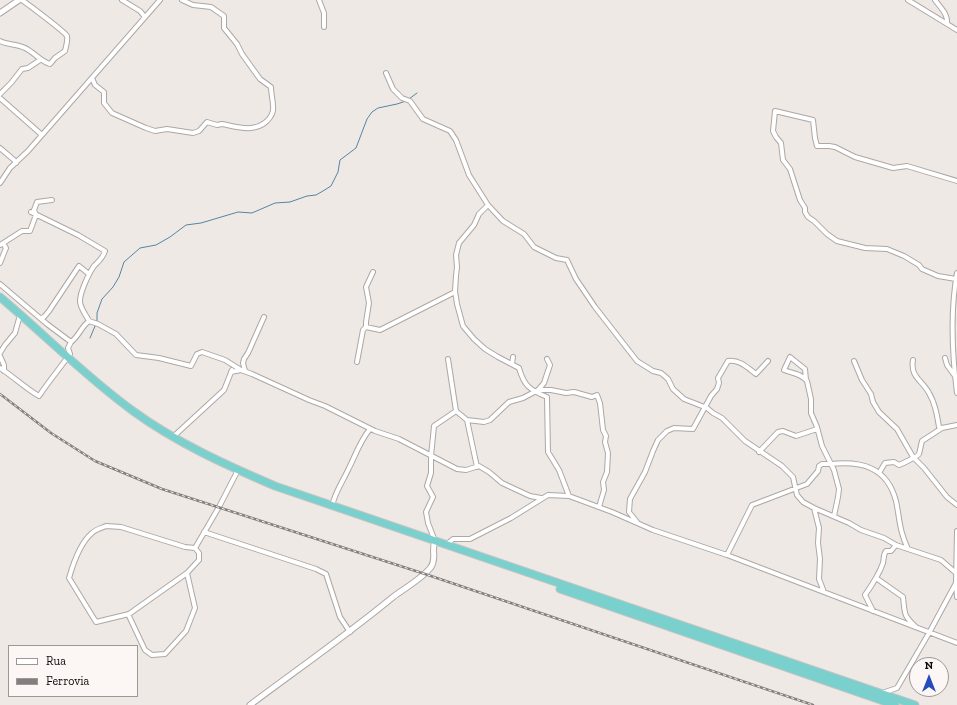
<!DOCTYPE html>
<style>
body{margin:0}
#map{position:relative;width:957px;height:705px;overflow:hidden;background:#efe9e6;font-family:"Zilla Slab",serif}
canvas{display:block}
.legend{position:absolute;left:8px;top:645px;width:130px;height:52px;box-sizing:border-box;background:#fcf6f4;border:1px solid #9d9897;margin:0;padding:5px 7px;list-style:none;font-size:12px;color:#0e0c0b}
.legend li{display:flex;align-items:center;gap:8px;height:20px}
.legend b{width:20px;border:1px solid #9d9897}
.north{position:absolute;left:909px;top:657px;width:40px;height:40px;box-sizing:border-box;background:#fcf6f4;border:1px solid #9d9897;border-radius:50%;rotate:0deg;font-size:11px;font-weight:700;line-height:16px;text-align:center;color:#0e0c0b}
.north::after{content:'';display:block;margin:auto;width:14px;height:18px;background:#254cba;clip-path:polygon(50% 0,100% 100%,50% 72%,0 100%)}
</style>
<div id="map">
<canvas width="957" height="705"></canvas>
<ul class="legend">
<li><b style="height:5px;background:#fff"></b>Rua</li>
<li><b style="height:5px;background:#837f7d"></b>Ferrovia</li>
</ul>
<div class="north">N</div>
</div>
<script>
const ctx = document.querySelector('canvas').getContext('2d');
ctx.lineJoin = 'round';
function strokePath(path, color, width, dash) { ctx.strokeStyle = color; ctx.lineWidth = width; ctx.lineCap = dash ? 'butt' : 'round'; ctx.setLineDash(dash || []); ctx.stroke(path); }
const stream = new Path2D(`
 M409,99L417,93
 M97,321V313L102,299L113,287L119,277L124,262L140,248L156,245L170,237L186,225L201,223L238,212L252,213L275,203L290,202L307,196L316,195L323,191L331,186L338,172L340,160L356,148L367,119L372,112L378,108L397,104L406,101
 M90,338L96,324`);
const minor = new Path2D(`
 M122,0L140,11L145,17
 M319,0L324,13V27
 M908,0L957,30
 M935,0C940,7 948,14 947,23
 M0,41C8,45 17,44 25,48C35,53 40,61 50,64L55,58L65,51C66,46 68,41 67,36C65,32 29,5 22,0
 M386,73L393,89L402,98L410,101L423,119L450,131L456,140L469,175L488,205L503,221L524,234L534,247L556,258L567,260L576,279L595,307L637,361L653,371L661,373L668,379L673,389L684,399L707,408L713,413L722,418L745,441L782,466L793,477L797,495L803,502L814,508L819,528L818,543L820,559L819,579L824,592
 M92,78L95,85L104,92V103L112,113L146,128L155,131L167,129L193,133L199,131L207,122L217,125L222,124C238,127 254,133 267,121C271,117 274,112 273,106C273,100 271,94 271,87L260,79L242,54L237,44L224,28V16L211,7L193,5L182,0
 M0,94L11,83L22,69L28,68L40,60
 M0,98L42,135
 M0,148L14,160L16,163
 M0,183L10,168L28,151L160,0
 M488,205L479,214L474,225L459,243L456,255L457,267L456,276L455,291L457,304L463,326L474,339L485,349L498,357L519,368C524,386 530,390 547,397L548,452L559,470L569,496
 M31,212L78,235L105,251C103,258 99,261 94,266C89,273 80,292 80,301C80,308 86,315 89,321
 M0,245L22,231H30L36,215L34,210L37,202L52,200
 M0,263L6,248L3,243
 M957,273C950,312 952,353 957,393
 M956,279L938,276L922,269L919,265L904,256L887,249L865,248L837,241L827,234L814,221L808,217L805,212V208L800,200L790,169L783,160L781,143L776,137L773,131L775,111L813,120L815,138L817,146H829L835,147L855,157L893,168L907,166L957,181
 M0,284L47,324L71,342C79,336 81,327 89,321L98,324L116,334L136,355L159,358L191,366L197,354L202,352L225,360L241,370
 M41,318L44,317L49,311L79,266L89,274
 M366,327V322L369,303L366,287L373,272
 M0,353L5,345L15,333L20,315
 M0,356L4,365V371
 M945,358L947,365L955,376
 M448,359L456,411L467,420L477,467
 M913,360C910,377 922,380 929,393C935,403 937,415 939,427L942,428L957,425
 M854,361L862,380L871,394L873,402L879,412L897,429L913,457L924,468L947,497L957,505
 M357,362L363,330L366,327L380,330L388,326L455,292
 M512,364L513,357
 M0,368C14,377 25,388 39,396C49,381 60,368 70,354L68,348L71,342
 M245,371L243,363L244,359L248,353L264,317
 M231,372L241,370L252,374L309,400L325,406L375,431L399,439L457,469L466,470L479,466L489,472L502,483L530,496L541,498
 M806,380L805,369L790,357L784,370C792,373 802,374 807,381L811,399V413L817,427L822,446L834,470L839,489L838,497L834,516
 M538,390L544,383L550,365L547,359
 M467,420L484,422L490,420L509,402L523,398L538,390H551L566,393L574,392L592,397L597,395L600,403L603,430L606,436L605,442L608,453L607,472L603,482L604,490L599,507
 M173,437L224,390L232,370
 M759,452L778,432L783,431L796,436L817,429
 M831,464C862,461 887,467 896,501C900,520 899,530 908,549
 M879,473L885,463L894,462L899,465C902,464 918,456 919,454C920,450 921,445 922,441L942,428
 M332,506C335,492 343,481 349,468C356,454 360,441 370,429
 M814,508L849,523L861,530L884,538L896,545L941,560L956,573L957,572
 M637,522L629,512L630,499L645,472L653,451L658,440L667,431L674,428L693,429L711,396L717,389L719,383L718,378L728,361C739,359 748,368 756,374L768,361
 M106,526L121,527L185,547L195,548L199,553V560L187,573L129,614L96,622L69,578C73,564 80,543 92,533C96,529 102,528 106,526Z
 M957,531L956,583L957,597
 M204,532L316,569L326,574L340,617L350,632
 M435,541L428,523L426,512L433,497L427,486L431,473V456L434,426L456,411
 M446,545L453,539H470L511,518L548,495L569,496L612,512L653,530L727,555L957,643
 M195,548L219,507L238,470
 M727,555L752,505L807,484L818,471L819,466L822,464H831
 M876,578L903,597C905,614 903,615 916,627
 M873,611L865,595C872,585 879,575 883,563C884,559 883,555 886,551H891L896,545
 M128,614L145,650L152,655L165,654L186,631L195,608L187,573
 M882,693L897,688L929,633L956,583`);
const tertiary = new Path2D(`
 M0,13L19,0
 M250,705C298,669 347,635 393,597C405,588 423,578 431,567C437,558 431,551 435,541`);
const trunk = new Path2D(`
 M0,297C45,335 86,377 133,411C177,443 226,465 275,486L915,705
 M560,589L895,705`);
const rail = new Path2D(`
 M0,394L51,433L95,461L162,489L425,574L813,705`);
strokePath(stream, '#5584a1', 1);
strokePath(minor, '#ada7a5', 6);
strokePath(tertiary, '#ada7a5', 7);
strokePath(trunk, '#c5c5c4', 9);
strokePath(minor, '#fff', 4);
strokePath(tertiary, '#fff', 5);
strokePath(trunk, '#7ad0cc', 7);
strokePath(rail, '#837f7d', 2.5);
strokePath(rail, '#fcf6f4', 1, [3]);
</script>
